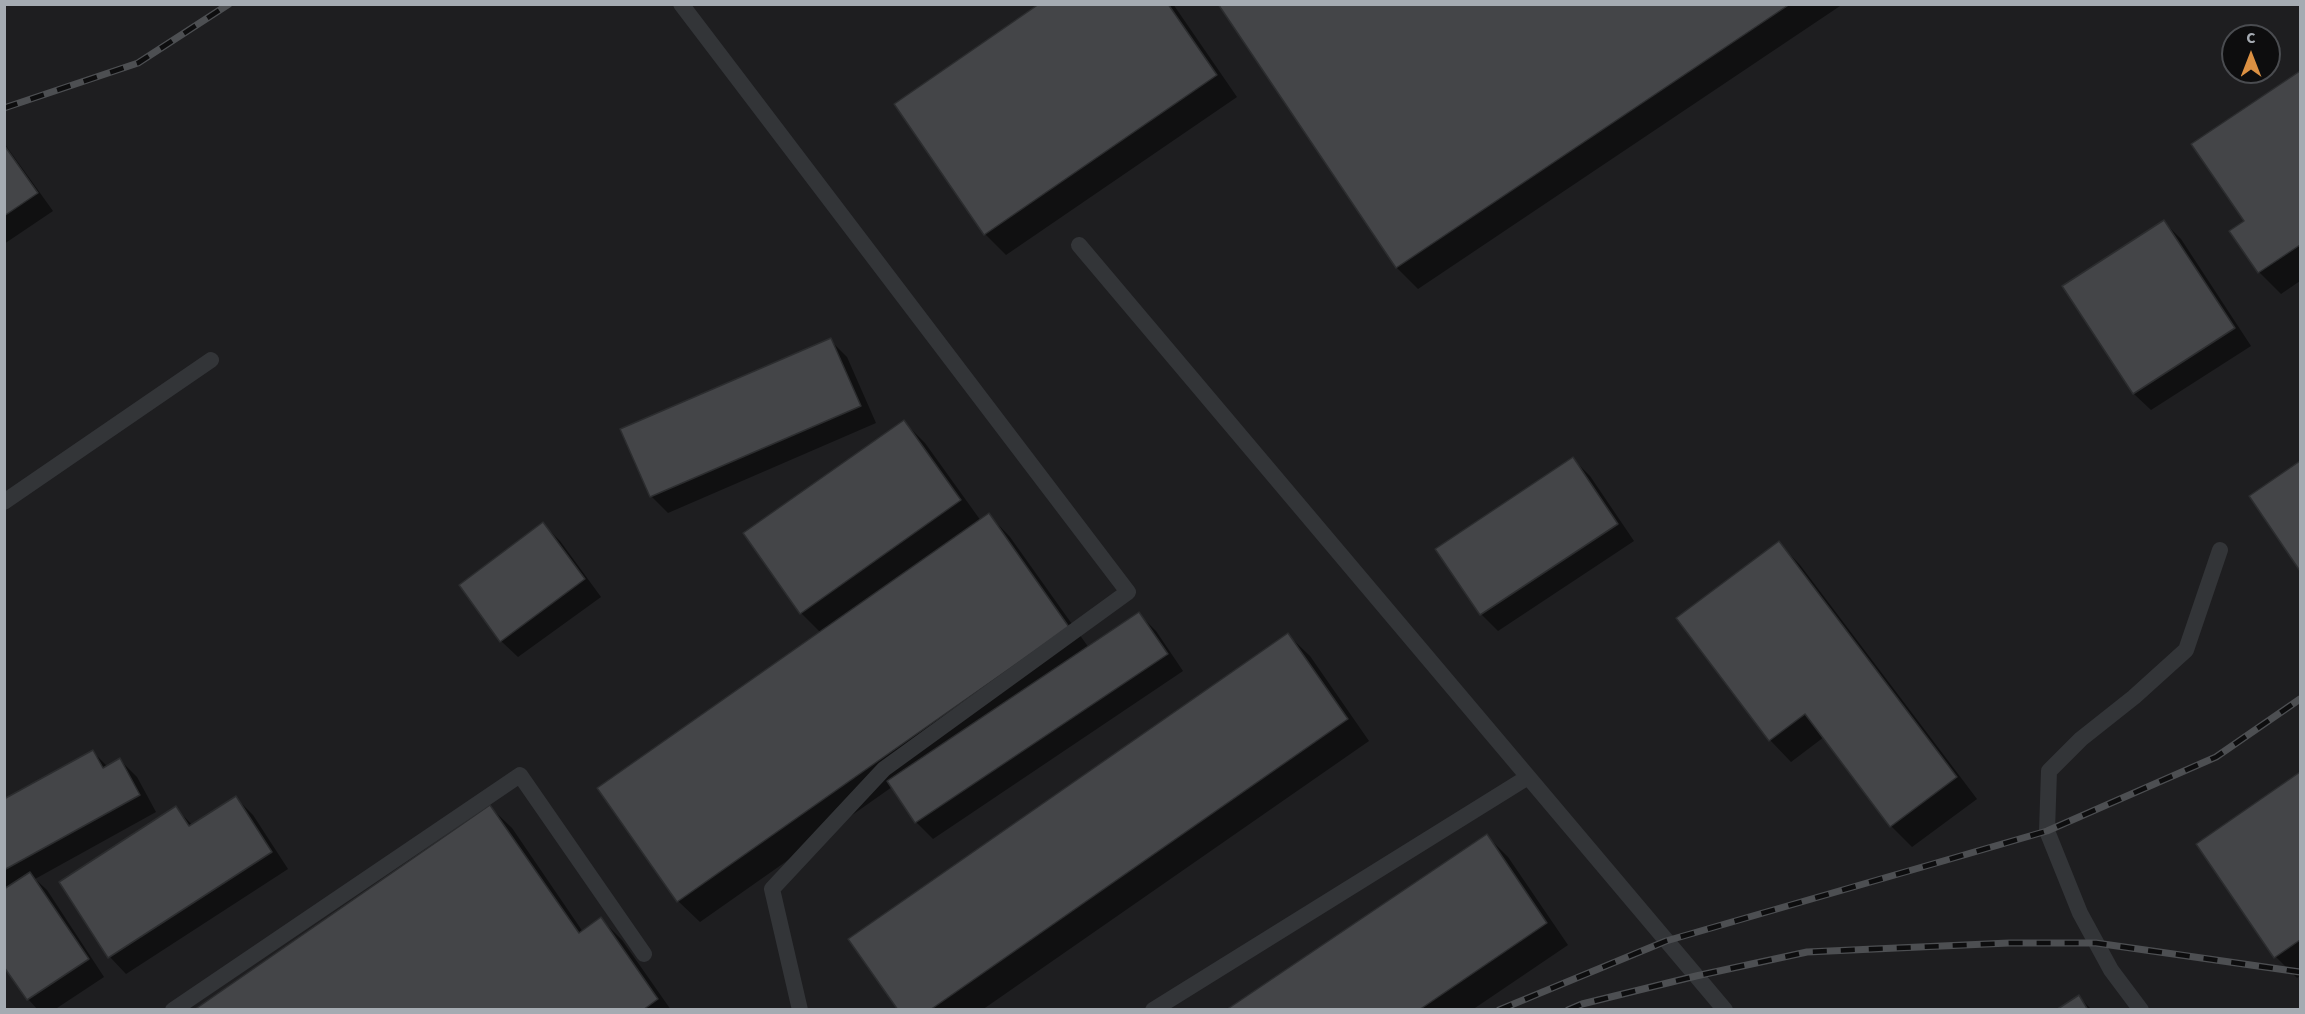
<!DOCTYPE html>
<meta charset="utf-8">
<style>
body{margin:0}
#map{position:relative;width:2305px;height:1014px;overflow:hidden;background:#121213;font-family:"Source Sans 3",sans-serif}
canvas{display:block}
.frame{position:absolute;inset:0;border:6px solid #a5abb2;pointer-events:none}
.north{position:absolute;left:2221px;top:24px;width:60px;height:60px;box-sizing:border-box;background:#0d0d0e;border:2px solid #4a4c50;border-radius:50%;rotate:0deg;font-size:16px;font-weight:700;line-height:24px;text-align:center;color:#a5abb2}
.north::after{content:'';display:block;margin:auto;width:21px;height:27px;background:#db9042;clip-path:polygon(50% 0,100% 100%,50% 72%,0 100%)}
</style>
<div id="map">
<canvas width="2305" height="1014"></canvas>
<div class="frame"></div>
<div class="north">С</div>
</div>
<script>
const ctx = document.querySelector('canvas').getContext('2d');
ctx.lineJoin = 'round';
function fill(path, color) { ctx.fillStyle = color; ctx.fill(path, 'evenodd'); }
function strokePath(path, color, width, dash) { ctx.strokeStyle = color; ctx.lineWidth = width; ctx.lineCap = dash ? 'butt' : 'round'; ctx.setLineDash(dash || []); ctx.stroke(path); }
const built = new Path2D(`
 M5,5H2300V1009H5ZM2233,36H2269V72H2233Z`);
const shadow = new Path2D(`
 M1042,4H1173L1237,97L1006,255L985,234Z
 M1220,4H1843L1418,289L1397,268Z
 M2300,73V281L2281,294L2259,272L2231,231L2246,221L2194,144Z
 M4,143L53,211L4,244Z
 M2164,222L2181,239L2251,346L2151,410L2134,394L2064,287Z
 M830,340L847,357L876,423L668,513L651,496Z
 M904,422L925,443L981,521L989,515L1010,537L1089,648L1139,614L1156,631L1183,671L933,839L916,822L892,787L700,922L678,901L821,633L801,613L745,534Z
 M1573,459L1590,476L1634,541L1498,631L1481,614Z
 M2300,462V568L2251,496Z
 M543,524L560,541L601,597L518,657L501,641Z
 M1779,543L1800,565L1977,799L1912,847L1891,826L1824,737L1791,762L1770,740L1678,619Z
 M1288,635L1310,656L1369,741L982,1010H900Z
 M93,752L108,767L120,760L137,777L156,812L35,879L47,890L104,977L54,1010H38L28,999L4,964V800Z
 M2300,774V976L2297,978L2276,957L2198,844Z
 M236,798L253,815L288,869L126,974L110,957L176,808L193,826Z
 M490,807L512,828L583,932L601,919L622,940L671,1010H197Z
 M1487,836L1508,857L1568,945L1472,1010H1229Z
 M2079,997L2092,1010H2059Z`);
const building = new Path2D(`
 M1039,4H1168L1217,75L984,235L894,104Z
 M1218,4H1790L1396,268Z
 M2300,71V245L2258,273L2229,231L2244,221L2191,144Z
 M4,145L38,193L4,216Z
 M2164,220L2235,328L2133,394L2062,286Z
 M831,338L861,406L650,497L620,429Z
 M904,420L961,500L800,614L743,533Z
 M1573,457L1618,524L1480,615L1435,549Z
 M2300,461V571L2249,496Z
 M989,513L1069,627L677,902L597,788Z
 M543,522L585,579L500,642L459,585Z
 M1779,541L1957,777L1890,827L1805,714L1769,741L1676,618Z
 M1139,612L1168,654L915,823L887,781Z
 M1288,633L1348,719L930,1010H898L848,939Z
 M93,750L103,768L120,758L140,795L4,870V799Z
 M2300,772V940L2274,958L2196,844Z
 M236,796L272,852L108,958L59,882L176,806L189,826Z
 M490,805L579,933L601,917L658,999L643,1010H194Z
 M1487,834L1547,923L1419,1010H1226Z
 M30,872L89,959L27,1000L4,967V889Z
 M2079,995L2088,1010H2056Z`);
const service = new Path2D(`
 M681,4L1128,592L884,769L772,889L800,1010
 M1079,245L1725,1010
 M4,502L211,360
 M173,1010L520,775L644,954
 M1153,1010L1528,777
 M2141,1010L2111,970L2080,913L2047,831L2049,771L2081,739L2134,697L2186,650L2220,550`);
const rail = new Path2D(`
 M4,108L138,63L229,4
 M1499,1010L1666,941L2047,831L2216,757L2300,699
 M1568,1010L1582,1004L1696,976L1807,952L2009,943H2096L2300,972`);
fill(built, '#1e1e20');
fill(shadow, '#0007');
fill(building, '#444548');
strokePath(building, '#2c2d2f', 1.5);
strokePath(service, '#333538', 16);
strokePath(rail, '#4d4f52', 7);
strokePath(rail, '#0d0d0e', 4.5, [14]);
</script>
